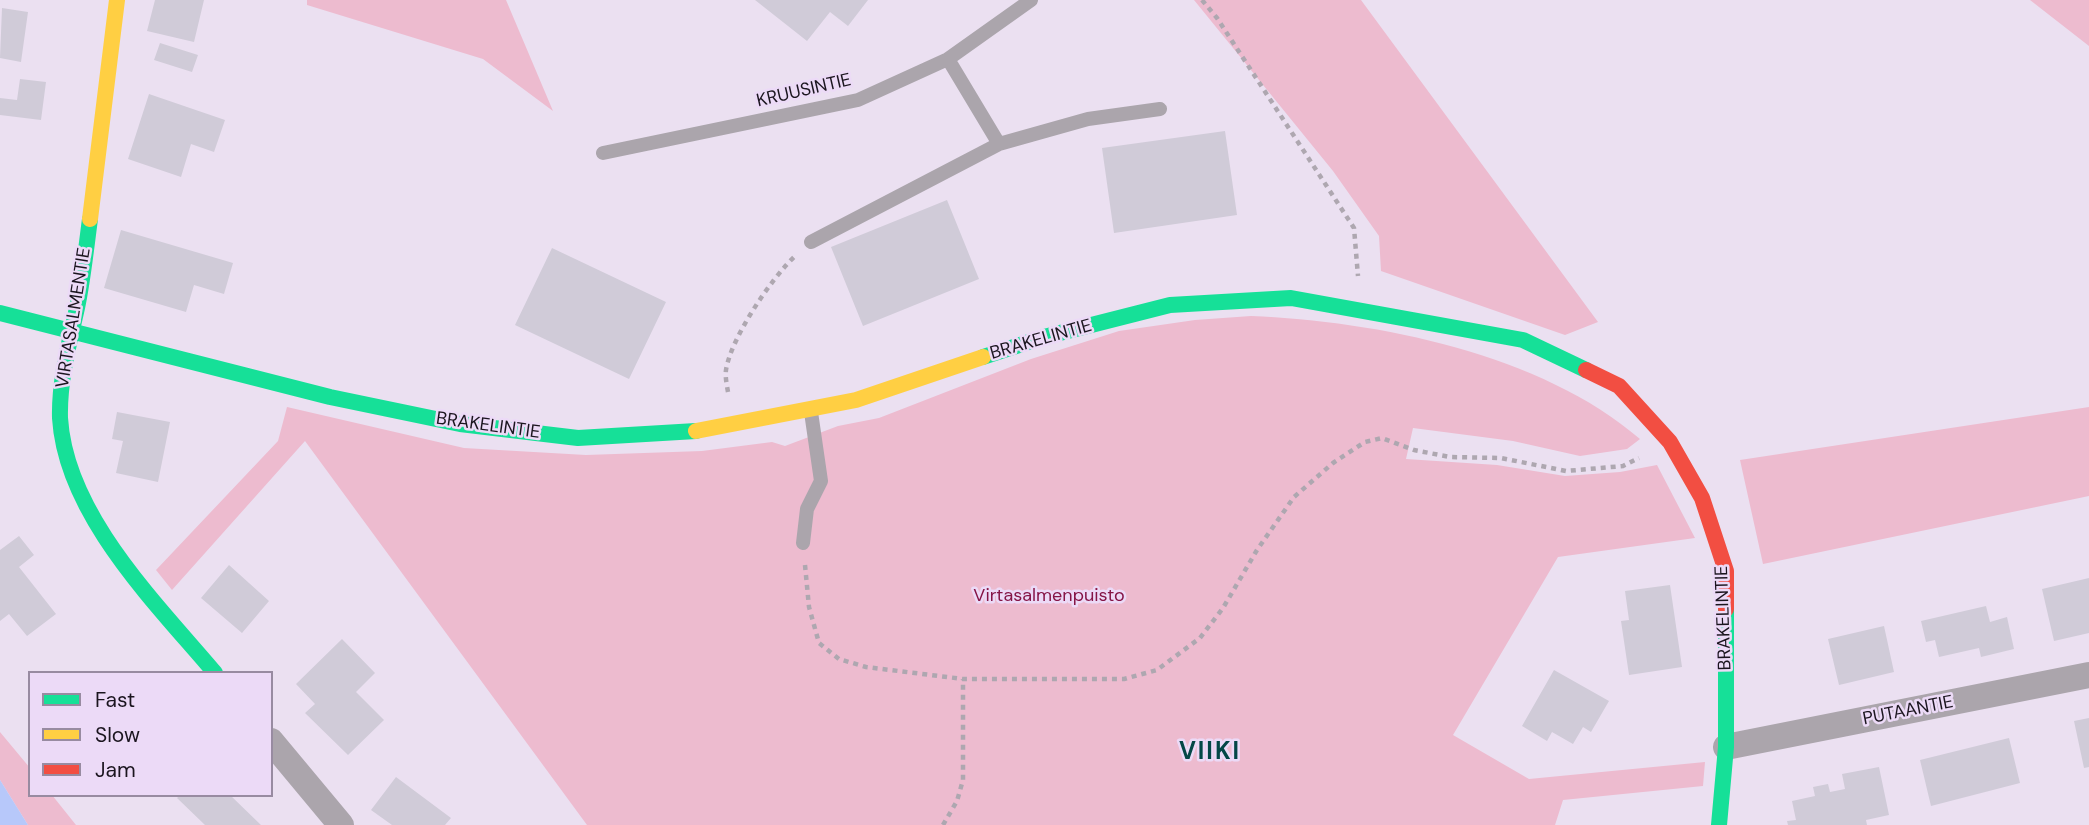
<!DOCTYPE html>
<style>
body{margin:0}
#map{position:relative;width:2089px;height:825px;overflow:hidden;background:#ebe0f1;font-family:"DM Sans",sans-serif}
canvas{display:block}
.legend{position:absolute;left:28px;top:671px;width:245px;height:126px;box-sizing:border-box;background:#ecdaf7;border:2px solid #988ba1;margin:0;padding:9px 12px;list-style:none;font-size:21px;color:#1b151f}
.legend li{display:flex;align-items:center;gap:14px;height:35px}
.legend b{width:35px;border:2px solid #988ba1}
</style>
<div id="map">
<canvas width="2089" height="825"></canvas>
<ul class="legend">
<li><b style="height:9px;background:#16e098"></b>Fast</li>
<li><b style="height:9px;background:#ffcf43"></b>Slow</li>
<li><b style="height:9px;background:#f24e42"></b>Jam</li>
</ul>
</div>
<script>
const ctx = document.querySelector('canvas').getContext('2d');
ctx.lineJoin = 'round';
function fill(path, color) { ctx.fillStyle = color; ctx.fill(path, 'evenodd'); }
function strokePath(path, color, width, dash) { ctx.strokeStyle = color; ctx.lineWidth = width; ctx.lineCap = dash ? 'butt' : 'round'; ctx.setLineDash(dash || []); ctx.stroke(path); }
function write(font, color, halo, rows, align = 'center') {
  ctx.font = font + ' "DM Sans",sans-serif'; ctx.lineWidth = 5; ctx.setLineDash([]); ctx.textBaseline = 'middle'; ctx.strokeStyle = halo; ctx.fillStyle = color; for (const [text, x, y, turn = 0] of rows) {
    ctx.save(); ctx.translate(x, y); ctx.rotate((+turn || 0) * Math.PI / 180); ctx.textAlign = isNaN(turn) ? turn : align; if (halo) ctx.strokeText(text, 0, 0); ctx.fillText(text, 0, 0); ctx.restore();
  }
}
const green = new Path2D(`
 M307,0H506L553,111L483,59L307,5Z
 M1194,0H1361L1598,322L1565,335L1381,271L1379,236L1333,171Z
 M2030,0H2089V46Z
 M1251,316C1377,321 1542,354 1640,439L1627,449L1580,456L1513,441L1413,428L1406,459L1497,465L1565,476L1620,472L1657,465L1695,538L1558,557L1453,735L1529,779L1705,762L1703,786L1563,800L1555,825H587L305,441L172,590L156,570L278,441L287,407L464,448L586,455L702,451L772,442L785,446L838,426L879,418L1031,359L1119,331L1195,320Z
 M2089,407V496L1763,564L1740,460Z
 M0,732L30,768V795H52L76,825H28L0,780Z`);
const water = new Path2D(`
 M0,780L28,825H0Z`);
const building = new Path2D(`
 M155,0H204L194,42L147,31Z
 M755,0H868L848,26L830,12L807,41Z
 M2,8L28,12L21,62L0,58Z
 M160,43L198,55L192,72L154,60Z
 M20,79L46,82L41,120L0,115V98L17,100Z
 M149,94L225,120L214,152L191,144L181,177L128,159Z
 M1225,131L1237,215L1114,233L1102,148Z
 M947,200L979,279L863,326L831,247Z
 M121,230L233,263L224,294L194,285L186,312L104,288Z
 M552,248L666,302L629,379L515,325Z
 M117,412L170,422L158,482L116,473L123,441L112,439Z
 M19,536L34,555L19,567L56,614L27,636L9,614L0,621V550Z
 M229,565L269,601L242,633L201,598Z
 M2089,578V633L2054,641L2042,589Z
 M1670,585L1682,667L1629,675L1621,621L1629,620L1625,591Z
 M1986,606L1990,622L2007,617L2014,649L1981,657L1979,648L1939,657L1935,640L1926,642L1921,621Z
 M1884,626L1894,672L1839,685L1828,639Z
 M342,639L375,673L356,692L384,720L348,755L305,713L315,704L296,684Z
 M1554,670L1609,701L1591,732L1583,727L1573,744L1552,732L1547,741L1522,726Z
 M2089,718V767L2084,768L2074,721Z
 M2009,738L2020,783L1931,806L1920,760Z
 M1879,767L1889,815L1866,820L1867,825H1788L1787,821L1796,820L1792,801L1815,796L1813,787L1828,784L1830,792L1845,789L1842,774Z
 M396,777L451,818L445,825H392L371,810Z
 M180,795H230L261,825H205L177,798Z`);
const path = new Path2D(`
 M1202,0L1217,18L1354,228L1358,276
 M728,392C727,386 725,377 726,370C731,338 771,279 794,257
 M805,565L809,607L819,643L839,659L866,667L963,679H1124L1157,670L1200,638L1223,608L1257,550L1294,497L1333,463L1365,442L1382,438L1414,450L1450,457L1501,458L1566,471L1623,466L1639,458
 M943,825L957,801L963,780V679`);
const lane = new Path2D(`
 M948,59L999,144
 M603,153L858,100L948,59L1031,0
 M811,242L999,144L1088,119L1160,109
 M803,543L807,509L821,481L811,412`);
const street = new Path2D(`
 M271,741L341,825
 M1726,747L2089,675`);
const fast = new Path2D(`
 M90,219C86,249 83,279 77,308C69,344 59,381 60,418C66,515 156,603 215,673
 M0,313L330,397L460,424L578,438L696,431
 M983,357L1044,337L1170,305L1291,298L1523,340L1586,370
 M1719,825L1726,747V609`);
const slow = new Path2D(`
 M90,219L117,0
 M696,431L856,400L983,357`);
const jam = new Path2D(`
 M1586,370L1619,386L1670,442L1702,498L1726,571V609`);
const streetNames = [
 ["KRUUSINTIE",804,91,-13],
 ["VIRTASALMENTIE",74,318,-81],
 ["BRAKELINTIE",1041,340,-16],
 ["BRAKELINTIE",488,426,8],
 ["BRAKELINTIE",1724,618,-92],
 ["PUTAANTIE",1908,711,-11]
];
const parkNames = [
 ["Virtasalmenpuisto",1049,596]
];
const districtNames = [
 ["VIIKI",1210,753]
];
fill(green, '#edbbcf');
fill(water, '#b7c8fa');
fill(building, '#d0cbd8');
strokePath(path, '#aea7b0', 4.5, [5, 5]);
strokePath(lane, '#aba5ac', 14);
strokePath(street, '#aba5ac', 26);
strokePath(fast, '#16e098', 16);
strokePath(slow, '#ffcf43', 16);
strokePath(jam, '#f24e42', 16);
write('18px', '#1b151f', '#ecdaf7', streetNames);
write('18px', '#851446', '#ecdaf7', parkNames);
ctx.letterSpacing = '2px';
write('bold 24px', '#044747', '#ecdaf7', districtNames);
ctx.letterSpacing = '0px';
</script>
